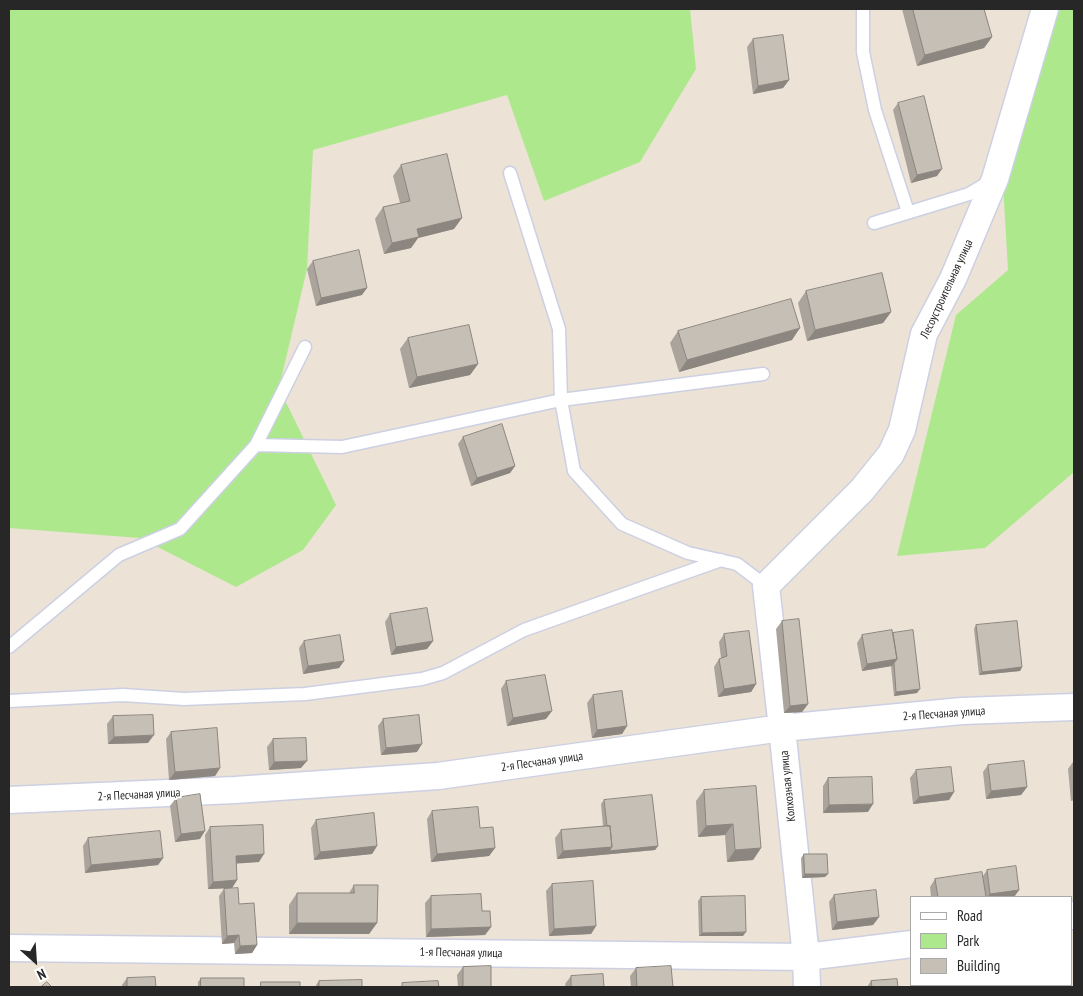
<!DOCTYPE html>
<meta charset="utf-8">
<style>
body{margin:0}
#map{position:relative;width:1083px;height:996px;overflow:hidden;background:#ece2d6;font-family:"PT Sans Narrow",sans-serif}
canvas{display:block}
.frame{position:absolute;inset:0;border:10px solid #272727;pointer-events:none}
.legend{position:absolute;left:910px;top:896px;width:162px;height:90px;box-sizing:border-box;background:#fff;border:1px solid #a9a9a9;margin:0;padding:6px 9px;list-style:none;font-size:15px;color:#272727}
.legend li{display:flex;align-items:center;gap:10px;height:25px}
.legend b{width:25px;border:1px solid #a9a9a9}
.north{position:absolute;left:10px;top:936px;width:50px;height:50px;-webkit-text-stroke:4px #fff;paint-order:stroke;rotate:154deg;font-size:14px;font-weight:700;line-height:20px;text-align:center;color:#272727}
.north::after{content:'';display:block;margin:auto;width:18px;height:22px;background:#272727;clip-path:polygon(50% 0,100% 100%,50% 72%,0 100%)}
</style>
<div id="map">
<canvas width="1083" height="996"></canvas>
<div class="frame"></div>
<ul class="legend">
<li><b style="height:6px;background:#fff"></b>Road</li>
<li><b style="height:14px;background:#ade98c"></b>Park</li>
<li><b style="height:14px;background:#c6bfb6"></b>Building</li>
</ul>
<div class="north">N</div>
</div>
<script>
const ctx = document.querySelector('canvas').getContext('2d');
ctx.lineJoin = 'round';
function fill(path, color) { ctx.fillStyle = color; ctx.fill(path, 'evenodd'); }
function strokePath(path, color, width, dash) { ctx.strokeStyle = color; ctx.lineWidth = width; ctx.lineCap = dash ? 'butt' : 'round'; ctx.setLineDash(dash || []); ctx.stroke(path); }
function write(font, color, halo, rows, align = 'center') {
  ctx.font = font + ' "PT Sans Narrow",sans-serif'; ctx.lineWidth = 4; ctx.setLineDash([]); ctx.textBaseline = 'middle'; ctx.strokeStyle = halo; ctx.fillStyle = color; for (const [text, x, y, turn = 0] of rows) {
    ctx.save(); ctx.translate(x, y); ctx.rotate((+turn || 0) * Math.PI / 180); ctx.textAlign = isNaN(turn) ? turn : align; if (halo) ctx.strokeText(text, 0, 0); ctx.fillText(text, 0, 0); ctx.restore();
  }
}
const green = new Path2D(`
 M9,9H690L696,69L640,162L544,201L507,95L313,150L307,269L279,388L336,505L303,550L236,587L140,538L9,528Z
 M1060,9H1074V472L985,548L897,556L956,315L1008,270L1003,184Z`);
const service = new Path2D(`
 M863,9V52L875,110L908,212
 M510,173L559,329L561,400L574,471L622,524L688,553L737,564L766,586
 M874,223L969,194L991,181
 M256,445L342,447L561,400L763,374
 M9,647L119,555L180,529L256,445L305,347
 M9,701L123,695L184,699L305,694L422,679L443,673L524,630L721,560`);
const minor = new Path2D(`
 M9,800L235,790L438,776L782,728L962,711L1074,707
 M1072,916L1074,915
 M9,948L806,957L912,944
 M807,987L806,957L782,728L766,586L862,490L891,454L902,430L924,334L953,279L995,179L1045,9`);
const wall = new Path2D(`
 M902,9H984L992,37L984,48L917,66Z
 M753,39L789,80L783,88L753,94L747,47Z
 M898,103L937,176L911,183L893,110Z
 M401,165L454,229L418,238L411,248L384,254L375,219L383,207L400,203L393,176Z
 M313,261L362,295L316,306L307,269Z
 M806,291L891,312L883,323L807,341L798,303Z
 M678,331L792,340L679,372L670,343Z
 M408,338L478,364L470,375L409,388L400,349Z
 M463,437L515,466L510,473L471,486L458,444Z
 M390,614L433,641L427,649L391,655L385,622Z
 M782,621L808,704L802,712L784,713L776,629Z
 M976,625L1022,667L1020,671L979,675L974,629Z
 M893,633L917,693L894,696L891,666L862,671L857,643L862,635Z
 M724,634L756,684L751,692L718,697L714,667L719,659L721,658L719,642Z
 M304,641L344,661L339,668L303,674L299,648Z
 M506,681L546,719L507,726L501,689Z
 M593,695L627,726L622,734L592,738L587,703Z
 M113,716L148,743L108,744L107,724Z
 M383,719L417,752L381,755L378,726Z
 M171,732L220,768L215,776L169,780L166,739Z
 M273,739L301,768L269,770L267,747Z
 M1074,761V800L1071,801L1068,769L1073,762Z
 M988,765L1027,787L1021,795L986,799L983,772Z
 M916,770L954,792L949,800L913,804L910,778Z
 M828,778L868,812L823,813V786Z
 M704,790L761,848L753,860L727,862L725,835L698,837L696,801Z
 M176,798L200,839L175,842L170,806Z
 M604,800L658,846L655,850L557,859L555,838L561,830L603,826L601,804Z
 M432,811L480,828L495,848L489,856L431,862L427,819Z
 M316,820L377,846L372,854L314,860L311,828Z
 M210,827L259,862L236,863L237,880L232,888L208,889L205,835Z
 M88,838L163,858L158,865L85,873L83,846Z
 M804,854L825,877L802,878L801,858Z
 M987,870L1019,890L1014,897H931L930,887L935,879L983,876Z
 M552,884L596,926L591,934L549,936L546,891Z
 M354,885L377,923L369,934H289V905L297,893H349Z
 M224,889L239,904L257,945L252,953L235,954L234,943L222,944L219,896Z
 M834,895L879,917L873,925L832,930L829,902Z
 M431,896L482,911L491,927L485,935L426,937L425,903Z
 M701,897L743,936H699L698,901Z
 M463,967L491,987H458L457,975Z
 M636,968L673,987H631L630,976Z
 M571,976L604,987H566L565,984Z
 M127,978L156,987H122V985Z
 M201,978L244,987H198V982Z
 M319,981L362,987H316V985Z
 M871,981L898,987H867Z
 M958,985H990L989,987H958Z`);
const shadedWall = new Path2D(`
 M992,37L984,48L917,66L925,55Z
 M789,80L783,88L753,94L758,86Z
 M942,169L937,176L911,183L917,175Z
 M462,218L454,229L418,238L411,248L384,254L392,243L417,229Z
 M367,288L362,295L316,306L321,298Z
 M891,312L883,323L807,341L815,330Z
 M800,328L792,340L679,372L687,360Z
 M478,364L470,375L409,388L417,377Z
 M515,466L510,473L471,486L477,478Z
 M433,641L427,649L391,655L396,647Z
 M897,659L892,666L862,671L867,664Z
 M344,661L339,668L303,674L308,666Z
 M1022,667L1020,671L979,675L982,672Z
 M756,684L751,692L718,697L724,689Z
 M920,689L917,693L894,696L896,692Z
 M808,704L802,712L784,713L790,706Z
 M552,711L546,719L507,726L513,718Z
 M627,726L622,734L592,738L597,730Z
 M154,735L148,743L108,744L114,737Z
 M422,744L417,752L381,755L386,748Z
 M307,761L301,768L269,770L274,762Z
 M220,768L215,776L169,780L175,772Z
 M1027,787L1021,795L986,799L991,791Z
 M954,792L949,800L913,804L919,797Z
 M873,804L868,812L823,813L829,805Z
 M733,824L725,835L698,837L706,826Z
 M205,831L200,839L175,842L181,834Z
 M377,846L372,854L314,860L320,852Z
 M658,846L655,850L557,859L563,851L612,847Z
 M495,848L489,856L431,862L437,854Z
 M761,848L753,860L727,862L735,850Z
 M264,854L259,862L231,864L236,856Z
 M163,858L158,865L85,873L91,865Z
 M805,874H828L825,877L802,878Z
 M237,880L232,888L208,889L213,882Z
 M1019,890L1014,897H987L990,894Z
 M879,917L873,925L832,930L837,922Z
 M297,923H377L369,934H289Z
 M596,926L591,934L549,936L554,929Z
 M491,927L485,935L426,937L431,929Z
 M746,932L743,936H699L702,933Z
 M239,935L234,943L222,944L227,936Z
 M257,945L252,953L235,954L240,946Z
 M922,985H945L931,987H920Z
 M971,985H990L989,987H964L965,986Z`);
const building = new Path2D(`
 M913,9H984L992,37L925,55Z
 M783,35L789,80L758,86L753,39Z
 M924,96L942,169L917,175L898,103Z
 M447,154L462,218L417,229L419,237L392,243L383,207L410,201L401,165Z
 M359,250L367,288L321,298L313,261Z
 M882,273L891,312L815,330L806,291Z
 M791,299L800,328L687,360L678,331Z
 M469,325L478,364L417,377L408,338Z
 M502,424L515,466L477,478L463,437Z
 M427,608L433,641L396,647L390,614Z
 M799,619L808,704L790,706L782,621Z
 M1017,621L1022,667L982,672L976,625Z
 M892,630L897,659L867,664L862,635Z
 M913,630L920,689L896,692L894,663L897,659L893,633Z
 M749,631L756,684L724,689L719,659L727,656L724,634Z
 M340,635L344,661L308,666L304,641Z
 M545,675L552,711L513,718L506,681Z
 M622,691L627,726L597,730L593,695Z
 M153,715L154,735L114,737L113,716Z
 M419,715L422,744L386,748L383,719Z
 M217,728L220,768L175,772L171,732Z
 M306,738L307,761L274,762L273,739Z
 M1024,761L1027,787L991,791L988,765Z
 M951,767L954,792L919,797L916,770Z
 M872,777L873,804L829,805L828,778Z
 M756,786L761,848L735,850L733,824L706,826L704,790Z
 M200,794L205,831L181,834L176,798Z
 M652,795L658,846L609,851L612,847L610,826H607L604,800Z
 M478,807L480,828L493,827L495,848L437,854L432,811Z
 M374,813L377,846L320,852L316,820Z
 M263,825L264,854L236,856L237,880L213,882L210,827Z
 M610,826L612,847L563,851L561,830Z
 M160,831L163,858L91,865L88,838Z
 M804,854H827L828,874H805Z
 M1016,866L1019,890L990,894L987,870Z
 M982,872L986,897H938L935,879Z
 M593,881L596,926L554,929L552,884Z
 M354,885H378L377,923H297V893H354Z
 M238,888L239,904L254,903L257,945L240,946L239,935L227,936L224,889Z
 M876,890L879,917L837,922L834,895Z
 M481,894L482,911H490L491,927L431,929V896Z
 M745,896L746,932L702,933L701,897Z
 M491,966V987H463V967Z
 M671,966L673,987H637L636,968Z
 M603,974L604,987H571V976Z
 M155,977L156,987H127V978Z
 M201,978H244V987H201Z
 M897,979L898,987H872L871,981Z
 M362,980V987H319V981Z
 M438,981L439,987H402V983Z
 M47,982L52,987H41Z
 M261,982H300V987H261Z`);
const streetNames = [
 ["Лесоустроительная улица",947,289,-65],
 ["2-я Песчаная улица",944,714,-4],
 ["2-я Песчаная улица",542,762,-8],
 ["Колхозная улица",788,786,-96],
 ["2-я Песчаная улица",139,795,-3],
 ["1-я Песчаная улица",461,953,1]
];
fill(green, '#ade98c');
strokePath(service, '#ccd0e2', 15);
strokePath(minor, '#ccd0e2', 29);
strokePath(service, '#fff', 12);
strokePath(minor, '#fff', 26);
fill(wall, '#aaa49d');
fill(shadedWall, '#8b867f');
fill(building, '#c6bfb6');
strokePath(building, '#8b867f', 1);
write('12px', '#272727', '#fff', streetNames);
</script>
